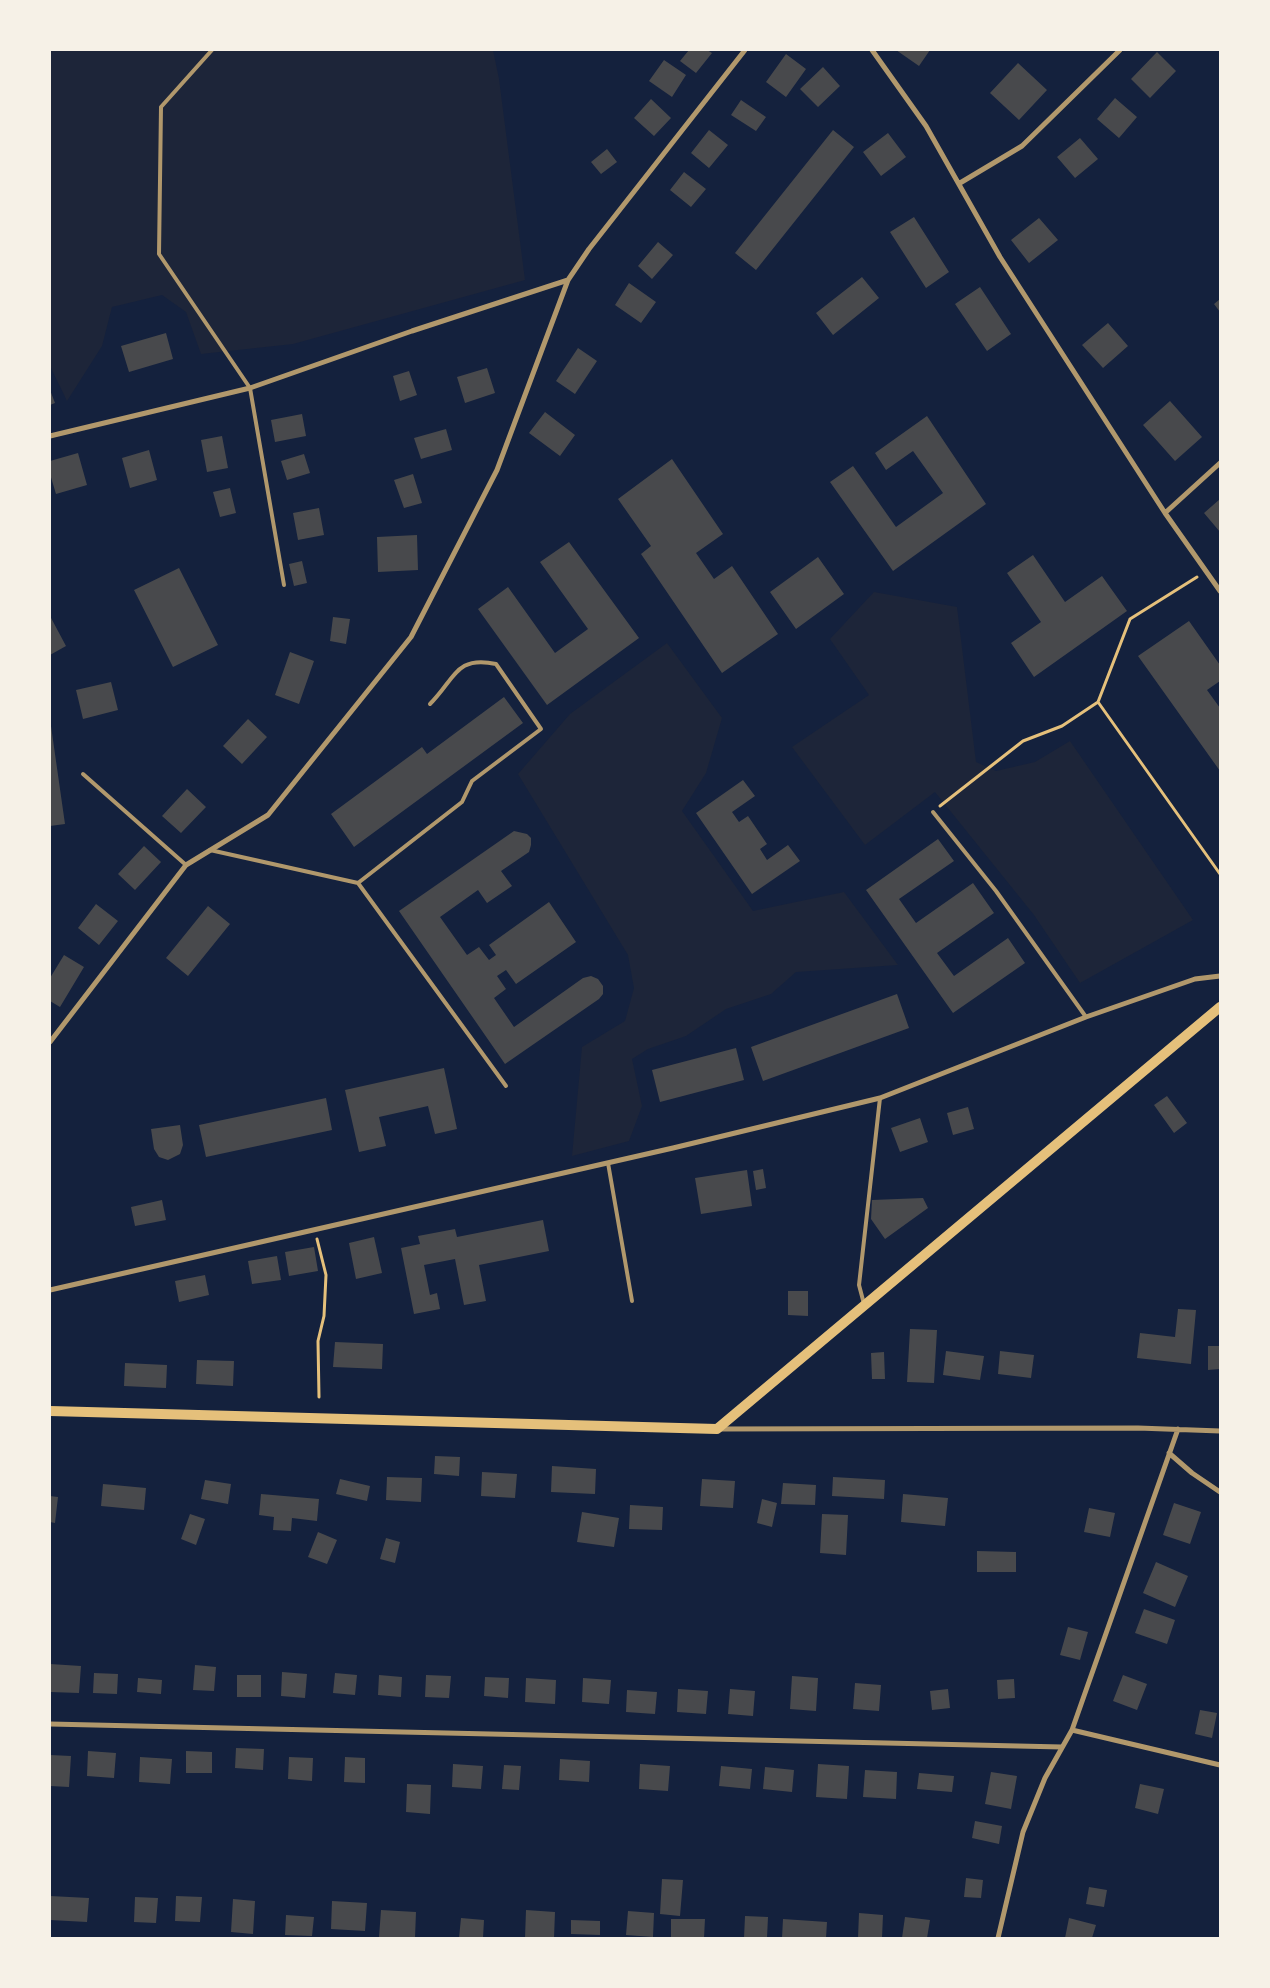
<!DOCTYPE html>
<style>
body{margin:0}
#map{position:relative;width:1270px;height:1988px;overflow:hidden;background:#14213d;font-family:"Nunito Sans",sans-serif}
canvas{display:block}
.frame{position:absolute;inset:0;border:51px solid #f6f1e7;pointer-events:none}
</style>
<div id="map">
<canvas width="1270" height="1988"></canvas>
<div class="frame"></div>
</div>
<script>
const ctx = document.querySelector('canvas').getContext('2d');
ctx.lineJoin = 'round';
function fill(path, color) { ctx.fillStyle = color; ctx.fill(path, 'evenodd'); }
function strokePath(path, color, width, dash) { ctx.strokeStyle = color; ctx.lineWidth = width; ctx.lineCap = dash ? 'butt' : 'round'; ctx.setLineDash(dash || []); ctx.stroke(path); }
const green = new Path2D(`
 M50,50H493L499,79L525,280L293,344L201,354L186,312L162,295L112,307L102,346L67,401L50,366Z
 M874,592L957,607L976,762L996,771L1035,762L1070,741L1193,920L1080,983L1034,915L935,792L865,845L792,747L869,695L830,639Z
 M667,643L722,718L706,773L682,811L753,911L844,892L898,965L796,972L771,994L726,1009L686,1036L648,1049L632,1059L642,1106L629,1141L572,1156L582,1047L625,1021L634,988L628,955L518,774L570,714Z`);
const building = new Path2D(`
 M689,50H707L712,53L696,73L680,61Z
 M896,50H930L919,66Z
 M1157,52L1176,71L1150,98L1131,79Z
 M786,54L806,69L786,97L766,82Z
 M664,60L686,75L672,97L649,81Z
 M1018,63L1047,90L1019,120L990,93Z
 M823,67L840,86L818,107L800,89Z
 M1115,98L1137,117L1119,138L1097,119Z
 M651,99L671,118L654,136L634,118Z
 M741,100L766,117L756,131L731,115Z
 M709,130L728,145L709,168L691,153Z
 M833,130L854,147L756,270L735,253Z
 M888,133L906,157L881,176L863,152Z
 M1080,138L1098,159L1075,178L1057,157Z
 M607,149L617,162L601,174L591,162Z
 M684,172L706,189L691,207L670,190Z
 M914,217L949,272L926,288L890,232Z
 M1039,218L1058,240L1029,263L1011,240Z
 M658,242L673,255L652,279L638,266Z
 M862,277L879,298L833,335L816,313Z
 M629,283L656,302L641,323L615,305Z
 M980,287L1011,334L987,351L955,304Z
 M1220,299V312L1214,304Z
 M1108,323L1128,346L1103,368L1082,345Z
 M166,333L173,359L129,372L121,346Z
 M578,348L597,361L575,394L556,381Z
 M487,368L495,393L465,403L457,377Z
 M409,371L417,395L400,401L393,376Z
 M50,390L55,403L50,405Z
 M1170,401L1202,437L1175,461L1143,425Z
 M545,412L575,435L560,456L529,433Z
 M302,414L306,436L275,442L271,420Z
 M927,416L986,504L893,571L830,482L853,466L896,527L943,493L913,451L886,470L875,453Z
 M446,429L452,450L421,459L414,438Z
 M222,436L228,468L207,472L201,440Z
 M149,450L157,480L130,488L122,458Z
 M78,453L87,485L56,494L50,474V461Z
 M304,454L310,473L287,480L281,461Z
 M672,459L723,534L696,553L714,579L732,566L778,634L722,673L641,554L651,546L618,499Z
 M413,474L422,503L404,508L394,480Z
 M230,488L236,513L220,517L213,492Z
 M1220,499V532L1204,513Z
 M319,508L324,535L298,540L293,513Z
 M417,535L418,570L378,572L377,537Z
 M569,542L639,638L547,705L478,609L508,587L555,653L588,629L540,562Z
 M1033,555L1065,602L1102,576L1127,611L1034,677L1011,643L1041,622L1007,573Z
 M818,557L844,594L796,629L770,592Z
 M302,561L307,583L294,586L289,564Z
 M179,568L218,645L173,667L134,590Z
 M50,616L66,646L50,655Z
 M333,617L350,619L346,644L330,641Z
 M1189,621L1220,665V681L1207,690L1220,708V771L1138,656Z
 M290,652L314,661L299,704L275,695Z
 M111,682L118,710L83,719L76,690Z
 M504,697L523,723L354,847L331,814L422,747L427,754Z
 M50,719L65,824L50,826Z
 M248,719L267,737L242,764L223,746Z
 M743,780L755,796L732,812L739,822L748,816L767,844L760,849L767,860L788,845L800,861L752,894L696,813Z
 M187,789L206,807L181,833L162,816Z
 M514,831L527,834L531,838V845L529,852L501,871L512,886L487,903L478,890L440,917L467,955L479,947L489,960L496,955L489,945L549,902L576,942L516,984L506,970L497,976L506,989L494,998L514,1027L583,978L591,976L598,979L603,986V994L599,999L505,1064L399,911Z
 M938,839L954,861L899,899L916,923L973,883L994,913L937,953L954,976L1008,938L1025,963L953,1013L866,890Z
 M144,846L161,862L135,890L118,874Z
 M96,904L118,921L99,945L78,928Z
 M208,906L230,924L188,976L166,958Z
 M64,955L84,967L60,1007L50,1001V978Z
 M897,994L909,1028L763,1081L751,1047Z
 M736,1048L744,1080L660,1102L652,1070Z
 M444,1068L457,1129L435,1134L428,1106L379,1117L386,1146L359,1152L345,1090Z
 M1167,1096L1187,1123L1174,1133L1154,1105Z
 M326,1098L332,1130L206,1157L199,1125Z
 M968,1107L974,1129L953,1135L947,1113Z
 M920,1118L928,1142L900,1152L891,1128Z
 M180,1125L183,1145L180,1154L168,1160L159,1157L154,1149L151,1129Z
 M763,1169L766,1188L756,1190L753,1171Z
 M747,1170L752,1206L701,1214L695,1178Z
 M923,1198L928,1208L885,1239L871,1219L872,1200Z
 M162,1200L166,1220L135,1226L131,1207Z
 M543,1220L549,1251L479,1265L486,1301L464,1305L455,1259L424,1265L430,1295L437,1293L440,1309L414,1314L401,1248L420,1244L418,1236L455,1229L457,1237Z
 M374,1237L382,1273L356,1279L349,1243Z
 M314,1247L318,1271L289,1276L285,1252Z
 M277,1256L281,1280L252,1284L248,1261Z
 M205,1275L209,1295L179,1302L175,1281Z
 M788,1291H808V1316L788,1315Z
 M1178,1309L1196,1310L1191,1364L1137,1358L1140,1333L1175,1337Z
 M910,1329L937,1330L934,1383L907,1382Z
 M335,1342L383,1344L382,1369L333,1367Z
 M1208,1346H1220V1369L1208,1370Z
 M946,1351L984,1356L980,1380L943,1375Z
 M1000,1351L1034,1355L1031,1378L998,1374Z
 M884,1352L885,1379H872L871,1353Z
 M197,1360L234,1361L233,1386L196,1384Z
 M125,1363L167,1365L166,1388L124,1386Z
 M435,1456L460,1457L459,1476L434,1474Z
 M552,1466L596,1469L595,1494L551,1492Z
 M482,1472L517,1474L515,1498L481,1496Z
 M387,1477L422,1478L421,1502L386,1500Z
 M833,1477L885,1480L884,1499L832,1496Z
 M340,1479L370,1486L367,1501L336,1494Z
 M702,1479L735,1481L733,1508L700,1506Z
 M205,1480L231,1484L228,1504L201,1499Z
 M783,1483L816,1485L815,1505L781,1504Z
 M103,1484L146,1488L144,1510L101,1506Z
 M261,1494L319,1499L317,1521L292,1518L291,1531L273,1530L274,1517L259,1515Z
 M903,1494L948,1498L945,1526L901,1522Z
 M50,1496L58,1497L55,1523L50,1522Z
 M762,1499L777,1503L772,1527L757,1523Z
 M1174,1503L1201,1512L1190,1544L1163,1535Z
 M630,1505L663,1507L662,1530L629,1529Z
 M1089,1508L1115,1513L1110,1537L1084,1532Z
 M582,1512L619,1518L614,1547L577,1542Z
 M190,1514L205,1519L196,1545L181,1539Z
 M822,1514L848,1515L846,1555L820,1553Z
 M318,1532L337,1540L327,1564L308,1557Z
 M386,1538L400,1542L395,1563L380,1559Z
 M977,1551L1016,1552V1572H977Z
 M1156,1562L1188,1576L1175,1607L1143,1593Z
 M1144,1609L1175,1620L1167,1644L1135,1633Z
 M1068,1627L1088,1632L1080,1660L1060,1655Z
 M50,1664L81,1666L79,1693L50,1692Z
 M195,1665L216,1667L214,1691L193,1690Z
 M282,1672L307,1674L305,1698L281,1696Z
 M94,1673L118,1674L117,1694L93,1693Z
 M335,1673L357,1675L355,1695L333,1693Z
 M237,1675H261V1697H237Z
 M379,1675L402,1677L401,1697L378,1695Z
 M426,1675L451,1676L449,1698L425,1697Z
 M1123,1675L1147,1684L1137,1710L1113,1701Z
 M792,1676L818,1678L816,1711L790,1709Z
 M485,1677L509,1678L508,1698L484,1696Z
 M138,1678L162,1680L161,1694L137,1692Z
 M526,1678L556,1680L555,1704L525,1702Z
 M583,1678L611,1680L609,1704L582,1702Z
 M1014,1679L1015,1698L998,1699L997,1680Z
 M855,1683L881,1685L879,1711L853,1709Z
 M678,1689L708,1691L706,1714L677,1712Z
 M730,1689L755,1691L753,1716L728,1714Z
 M948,1689L950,1708L932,1710L930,1691Z
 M627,1690L657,1692L655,1714L626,1712Z
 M1200,1710L1217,1713L1212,1738L1195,1734Z
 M236,1748L264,1749L263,1770L235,1768Z
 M88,1751L116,1753L114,1778L87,1776Z
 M186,1751L212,1752V1773H186Z
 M50,1755L71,1756L69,1787L50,1786Z
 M140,1757L172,1759L170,1784L139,1782Z
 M289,1757L313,1758L312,1781L288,1779Z
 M345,1757L365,1758V1783L344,1782Z
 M560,1759L590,1761L589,1782L559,1780Z
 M453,1764L483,1766L481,1789L452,1787Z
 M640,1764L670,1766L668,1791L639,1789Z
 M818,1764L849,1766L847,1799L816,1797Z
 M504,1765L521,1766L519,1790L502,1789Z
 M721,1766L752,1769L750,1789L719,1786Z
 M765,1767L794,1770L792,1792L763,1789Z
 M865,1770L897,1772L896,1799L863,1797Z
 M991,1772L1017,1776L1011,1809L985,1804Z
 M919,1773L954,1776L952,1792L917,1789Z
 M407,1784L431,1785L430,1814L406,1812Z
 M1140,1784L1164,1789L1158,1814L1135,1808Z
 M975,1821L1002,1826L999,1844L972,1838Z
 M966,1878L983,1880L981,1898L964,1897Z
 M662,1879L683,1880L680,1916L660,1914Z
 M1089,1887L1107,1890L1104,1907L1086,1904Z
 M50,1896L89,1898L87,1922L50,1920Z
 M176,1896L202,1897L200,1922L175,1921Z
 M135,1897L158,1898L156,1923L134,1922Z
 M233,1899L255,1901L253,1934L231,1932Z
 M332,1901L367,1903L365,1931L331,1929Z
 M381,1910L416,1912L415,1938L379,1937Z
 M526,1910L555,1912L554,1938H525Z
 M628,1911L654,1913L653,1937L626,1935Z
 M859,1913L883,1915L882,1938H858Z
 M286,1915L314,1917L312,1936L285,1935Z
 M745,1916L768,1917L767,1938H744Z
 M905,1917L930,1920L927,1938H902Z
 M461,1918L484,1920L483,1938H459Z
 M1069,1918L1096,1925L1092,1938H1065Z
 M671,1919H705L704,1938H671Z
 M783,1919L827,1922L826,1938H782Z
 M571,1920L600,1921V1935L571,1934Z`);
const path = new Path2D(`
 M1098,702L1220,874
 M940,806L1023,741L1062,726L1098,702L1130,619L1197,577
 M317,1239L326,1275L324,1316L318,1341L319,1397`);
const service = new Path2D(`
 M212,50L161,107L159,254L250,388L284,585
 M83,774L186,865
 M933,812L996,891L1086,1017
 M210,850L358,883L462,802L472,781L541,729L496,664C456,655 455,679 430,704
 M358,883L506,1086
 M608,1163L632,1301
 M864,1304L859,1285L880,1098`);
const minor = new Path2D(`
 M872,50L926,126L1000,257L1067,361L1165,513L1220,591
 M960,183L1022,146L1120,50
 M50,436L250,388L412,331L568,280
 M1165,513L1220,463
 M50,1042L186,865L268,815L411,637L497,470L568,280L589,249L745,50
 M50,1290L673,1148L880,1098L1086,1017L1195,979L1220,976
 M720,1429L1138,1428L1220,1431
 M1169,1453L1192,1473L1220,1492
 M50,1724L1062,1747
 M1072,1730L1220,1765
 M998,1938L1023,1832L1045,1778L1072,1730L1178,1429`);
const secondary = new Path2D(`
 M50,1411C273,1416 495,1425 717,1429L1220,1007`);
fill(green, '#1d2539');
fill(building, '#48494c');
strokePath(path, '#e5c07b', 3);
strokePath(service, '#b1986c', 4);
strokePath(minor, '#b1986c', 5);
strokePath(secondary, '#e5c07b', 10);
</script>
